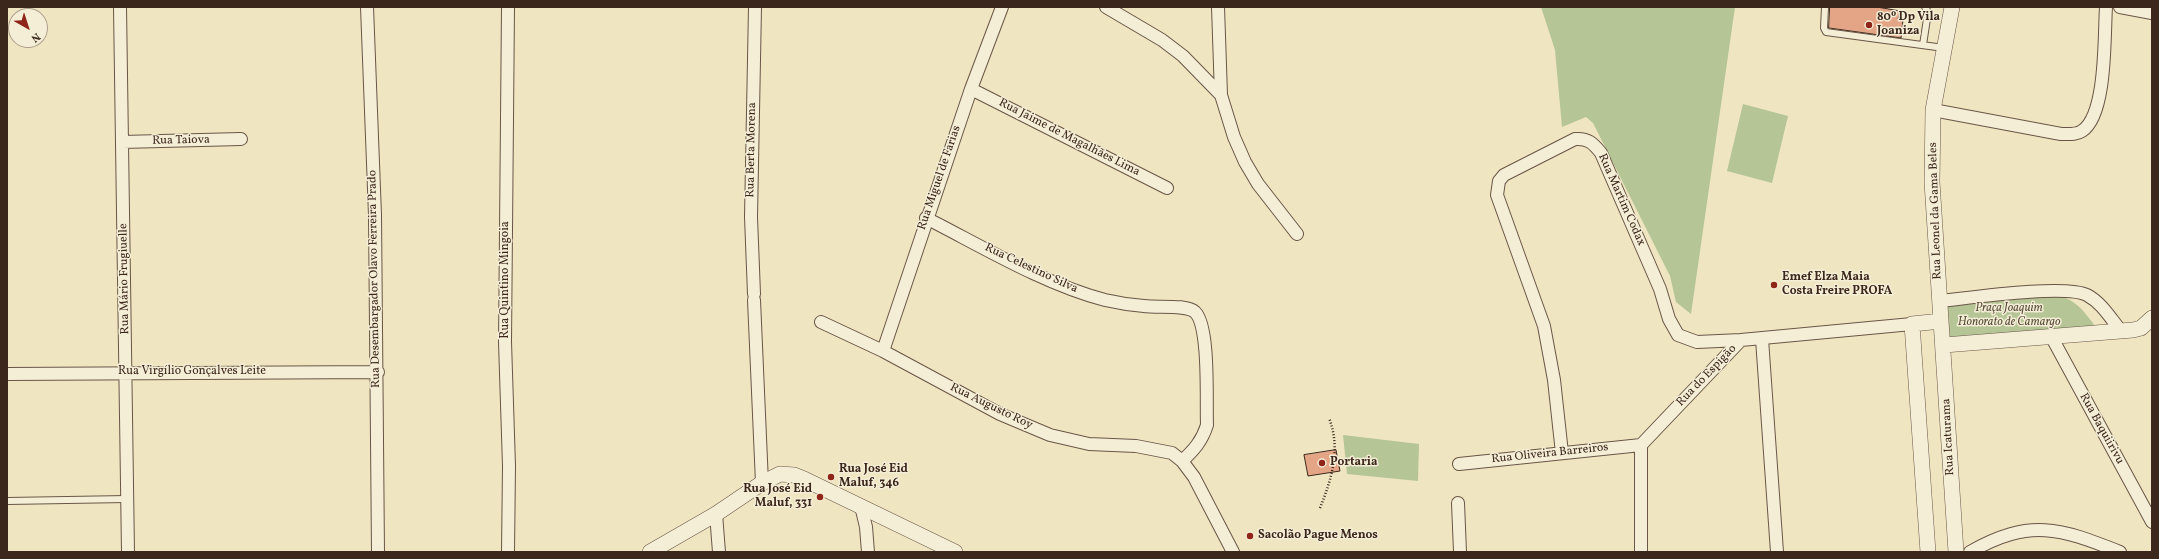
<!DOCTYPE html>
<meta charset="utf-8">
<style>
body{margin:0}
#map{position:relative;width:2159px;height:559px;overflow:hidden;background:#efe5c1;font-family:Vollkorn,serif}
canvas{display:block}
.frame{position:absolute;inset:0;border:8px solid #3c271d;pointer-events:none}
.north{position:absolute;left:8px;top:8px;width:40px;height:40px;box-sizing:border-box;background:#f5eed7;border:1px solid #ab9e8d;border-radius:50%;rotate:141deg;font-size:11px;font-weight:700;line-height:16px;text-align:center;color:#3c271d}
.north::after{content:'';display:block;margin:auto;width:14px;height:18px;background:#8f2418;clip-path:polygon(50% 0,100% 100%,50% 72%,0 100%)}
</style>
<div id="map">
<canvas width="2159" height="559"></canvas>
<div class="frame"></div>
<div class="north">N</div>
</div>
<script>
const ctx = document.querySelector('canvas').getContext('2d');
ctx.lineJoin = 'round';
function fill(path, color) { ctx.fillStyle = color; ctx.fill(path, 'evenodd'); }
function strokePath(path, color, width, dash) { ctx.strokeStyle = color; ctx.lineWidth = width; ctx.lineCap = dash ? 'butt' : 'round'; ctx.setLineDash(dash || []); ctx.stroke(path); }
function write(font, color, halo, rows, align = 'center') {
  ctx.font = font + ' Vollkorn,serif'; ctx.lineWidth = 3; ctx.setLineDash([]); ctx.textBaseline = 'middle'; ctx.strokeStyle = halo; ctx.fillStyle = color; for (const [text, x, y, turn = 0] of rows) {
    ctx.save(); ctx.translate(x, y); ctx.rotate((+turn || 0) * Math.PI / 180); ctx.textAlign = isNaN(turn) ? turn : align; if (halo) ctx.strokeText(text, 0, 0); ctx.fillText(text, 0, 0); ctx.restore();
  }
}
const green = new Path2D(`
 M1541,7H1735L1691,314L1676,302L1670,276L1593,123L1586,117L1562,127L1555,50Z
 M1743,104L1788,116L1772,183L1727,171Z
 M2059,296C2077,300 2085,313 2096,327L1949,340L1946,303Z
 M1343,435L1419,444L1418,481L1347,474Z`);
const building = new Path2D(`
 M1830,7H1877L1900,11L1898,19L1903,20L1901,38L1829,28Z
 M1336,450L1340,471L1308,476L1304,455Z`);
const path = new Path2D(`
 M1320,508C1332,478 1341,449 1329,418`);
const service = new Path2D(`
 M1825,7L1824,28L1826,32L1944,48
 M1923,45L1928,12L1925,7
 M7,501L127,499`);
const minor = new Path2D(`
 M120,7L128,552
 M367,7L375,215L378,552
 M1106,7L1162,40L1183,56L1221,95
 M1218,7L1221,95L1234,137L1245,162L1258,184L1297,234
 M2120,7L2152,13
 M971,89L1167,188
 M1933,110L2061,134C2069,134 2076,135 2082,131C2107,115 2104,36 2106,7
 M122,142L241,139
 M926,218C983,247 1044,284 1105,300C1118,303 1131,305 1144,306C1157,308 1186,304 1195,312C1210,326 1206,402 1207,425C1202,441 1194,450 1182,461
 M754,294L751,217L755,7
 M754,300L762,483
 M1940,301C1969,298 2065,284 2087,295C2102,303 2111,319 2121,331
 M821,322L883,351L1000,414L1050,435L1089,444L1136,446L1172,453L1182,461L1194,477L1233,552
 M2051,336L2152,522
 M1762,339L1777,552
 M883,351L971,89L1002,7
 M7,374L378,372
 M1562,453L1554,380L1544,326L1497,195L1499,181L1504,175L1575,139C1588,138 1593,143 1601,153L1660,289L1669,319L1678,335L1697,342L1741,340
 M1459,464L1641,445
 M1458,503L1460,552
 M861,506L866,527L868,552
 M716,514L719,552
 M508,552L509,466L505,342L508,7
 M1641,552V445L1741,340L1912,324
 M1970,552C2030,518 2060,528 2120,552`);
const tertiary = new Path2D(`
 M1952,7L1933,110L1932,182L1956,552
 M1944,345L2133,330L2141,328L2152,318
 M650,552L716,514L762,483L780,474L794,475L804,479L955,552
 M1928,552L1912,324L1941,321`);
const markers = [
 [1869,25,4,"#8f2418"],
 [1774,285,4,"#8f2418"],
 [1322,463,4,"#8f2418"],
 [831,477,4,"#8f2418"],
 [820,497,4,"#8f2418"],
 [1250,536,4,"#8f2418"]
];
const poiNames = [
 ["80º Dp Vila",1877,18],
 ["Joaniza",1877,32],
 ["Emef Elza Maia",1782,278],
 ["Costa Freire PROFA",1782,292],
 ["Portaria",1330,463],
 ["Rua José Eid",839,470],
 ["Maluf, 346",839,484],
 ["Rua José Eid",812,490,"right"],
 ["Maluf, 331",812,504,"right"],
 ["Sacolão Pague Menos",1258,536]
];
const streetNames = [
 ["Rua Jaime de Magalhães Lima",1069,138,27],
 ["Rua Taiova",181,141,-1],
 ["Rua Berta Morena",752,150,-89],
 ["Rua Miguel de Farias",940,178,-71],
 ["Rua Martim Codax",1621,200,66],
 ["Rua Leonel da Gama Beles",1936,211,-92],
 ["Rua Celestino Silva",1031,269,25],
 ["Rua Mário Frugiuelle",125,279,-91],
 ["Rua Desembargador Olavo Ferreira Prado",375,279,-91],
 ["Rua Quintino Mingoia",506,280,-90],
 ["Rua Virgílio Gonçalves Leite",192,372],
 ["Rua do Espigão",1707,376,-46],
 ["Rua Augusto Roy",991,407,26],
 ["Rua Baquiirivu",2101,429,61],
 ["Rua Icaturama",1949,437,-93],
 ["Rua Oliveira Barreiros",1550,454,-6]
];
const parkNames = [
 ["Praça Joaquim",2009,309],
 ["Honorato de Camargo",2009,323]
];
fill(green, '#b5c596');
fill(building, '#e3a586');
strokePath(building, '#3c271d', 1);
strokePath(service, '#695646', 8);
strokePath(minor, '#695646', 14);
strokePath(tertiary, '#695646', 16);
strokePath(path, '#3c271d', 2.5, [1, 2]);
strokePath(service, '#f5eed7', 6);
strokePath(minor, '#f5eed7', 12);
strokePath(tertiary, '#f5eed7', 15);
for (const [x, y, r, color] of markers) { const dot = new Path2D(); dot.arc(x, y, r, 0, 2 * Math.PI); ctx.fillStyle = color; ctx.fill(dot); strokePath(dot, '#f5eed7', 1.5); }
write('bold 12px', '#3c271d', '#f5eed7', poiNames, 'left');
write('12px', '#3c271d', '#f5eed7', streetNames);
write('italic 12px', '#5a4e3b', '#f5eed7', parkNames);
</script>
